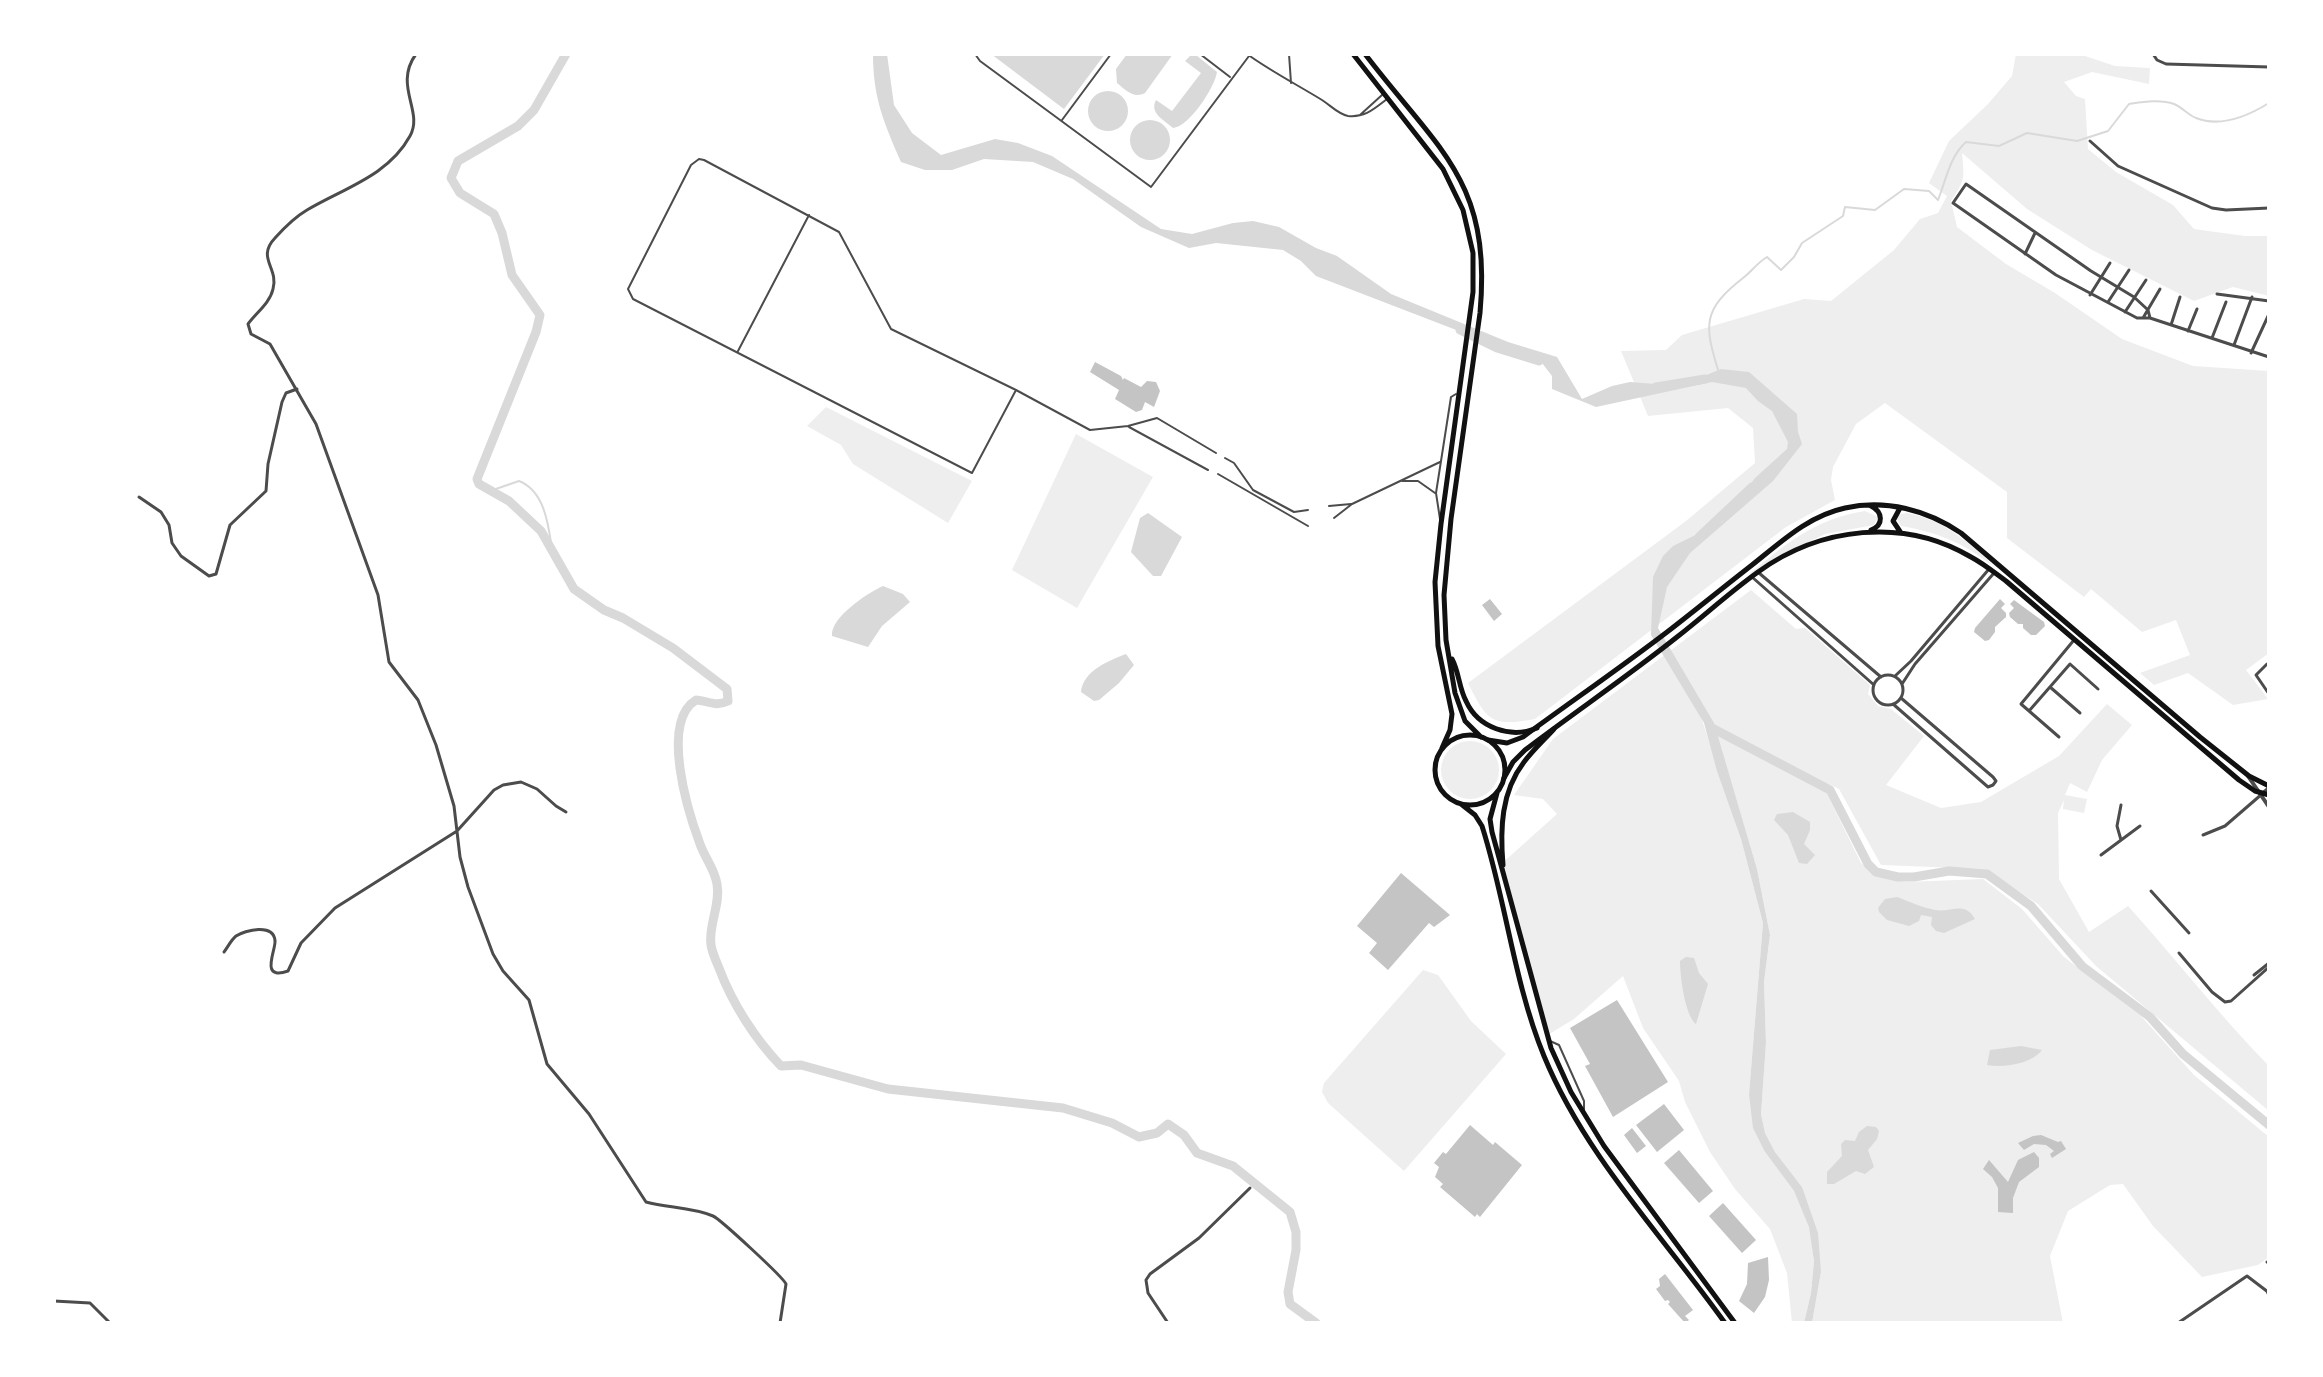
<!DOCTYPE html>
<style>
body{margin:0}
#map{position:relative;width:2323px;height:1377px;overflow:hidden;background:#fff;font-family:Rubik,sans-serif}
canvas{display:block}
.frame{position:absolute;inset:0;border:56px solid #fff;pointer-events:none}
</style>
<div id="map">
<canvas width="2323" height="1377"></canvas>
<div class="frame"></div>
</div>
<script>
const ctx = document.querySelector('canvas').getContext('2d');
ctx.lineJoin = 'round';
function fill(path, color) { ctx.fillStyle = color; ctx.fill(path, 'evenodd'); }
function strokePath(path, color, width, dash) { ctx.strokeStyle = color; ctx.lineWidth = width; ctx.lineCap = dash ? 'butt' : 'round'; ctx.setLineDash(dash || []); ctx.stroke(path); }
const green = new Path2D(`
 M2016,54H2079L2115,66L2150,68L2149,84L2092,72L2064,82L2076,96L2085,99L2088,149L2116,172L2173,205L2194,229L2245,236H2269V296L2233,287L2194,301L2092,250L2027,209L1962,153C1964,177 1966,179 1951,201L1957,227L2006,264L2055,293L2122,339L2193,366L2269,371V653L2246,670L2268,699L2233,705L2188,673L2154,685L2140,673L2190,655L2176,620L2142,632L2091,589L2084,597L2007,538V492L1885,403L1856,424L1833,467L1831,480L1835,500L1786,527L1535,719C1491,727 1487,721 1468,683L1686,521L1755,463L1753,428L1728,408L1648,416L1621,351L1666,350L1682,335L1804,299L1831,301L1894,250L1920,219L1938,213L1947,196L1929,183L1949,141L1988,104L2012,76Z
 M826,407L972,481L948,523L853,464L841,445L807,426Z
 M1076,434L1153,477L1077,608L1012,570Z
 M1865,511L1878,517L1874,525L1825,534L1780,556L1747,576C1786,544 1814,519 1865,511Z
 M1907,513C1945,520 1971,544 1998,570C1966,544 1941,533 1901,526L1896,518L1900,514Z
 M1751,590L1796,629L1805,628L1870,685L1868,694L1878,706L1891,709L1924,736L1886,785L1941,808L1981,802L2059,756L2107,704L2132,725L2102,760L2087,792L2070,783L2065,795L2087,799L2084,813L2063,809L2064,800L2058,813L2059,879L2089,932L2128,906C2176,959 2219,1015 2269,1066V1111L2096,966L2038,904L1984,869L1881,865L1839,789L1749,747L1826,792L1861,863L1878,876L1906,882L1983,879L2022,909L2064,957L2141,1016L2194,1075L2269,1137V1257L2258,1265L2202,1277L2153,1226L2123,1184L2110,1185L2068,1211L2050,1256L2063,1323H1812L1821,1272L1802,1187L1775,1152L1765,1133L1761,1114L1766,1043L1764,982L1770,935L1757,869L1716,732L1721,733L1701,717L1741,839L1763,923L1749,1094L1765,1152L1794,1191L1810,1227L1814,1261L1811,1293L1804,1323H1792L1787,1273L1770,1229L1735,1189L1710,1152L1685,1102L1679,1081L1643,1028L1623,976L1574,1019L1546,1036L1499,866L1557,814L1543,799L1514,795L1553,739Z
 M1441 770a29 29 0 1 1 58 0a29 29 0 1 1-58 0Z
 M1423,970L1438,975L1471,1021L1506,1054L1404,1171L1328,1103L1322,1092L1324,1083Z`);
const water = new Path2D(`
 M873,54H887L894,105L912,133L941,155L995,139L1018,143L1052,156L1161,229L1192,234L1233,223L1253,221L1279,227L1316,248L1337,256L1391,294L1508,342L1557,357L1582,399L1612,386L1630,382L1668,385L1692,381L1721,369L1749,372L1797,414L1798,432L1802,444L1773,481L1690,553L1667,587L1658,628L1714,723L1757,869L1770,935L1764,982L1766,1043L1761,1114L1765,1133L1775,1152L1802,1187L1818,1233L1821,1272L1812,1323H1804L1811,1293L1814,1261L1809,1227L1794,1191L1765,1152L1753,1128L1749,1094L1763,923L1741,839L1717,771L1704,723L1651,635L1653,577L1663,556L1673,546L1722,522L1755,478L1787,449L1788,442L1772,411L1758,401L1746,388L1712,382L1596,407L1552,389V376L1542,363L1316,276L1301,261L1283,250L1216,243L1189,248L1141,227L1073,179L1033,162L984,159L952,170H925L901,162C884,123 873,98 873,54Z
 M991,54H1105L1064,109Z
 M1127,54H1173L1145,93C1133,99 1126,90 1117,83L1116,69Z
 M1196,55L1217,72C1215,87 1189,127 1173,128C1164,120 1149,113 1156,100L1172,111L1201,73L1185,61L1190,56Z
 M1088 111a20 20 0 1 1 40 0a20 20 0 1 1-40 0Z
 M1130 140a20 20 0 1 1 40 0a20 20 0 1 1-40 0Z
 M1148,513L1182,537L1161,576H1153L1131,552L1140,518Z
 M883,586L903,594L910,602L882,626L868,647L832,636C830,618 867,593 883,586Z
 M1126,654L1134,665L1119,683L1099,700L1094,701L1081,692C1083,671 1108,661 1126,654Z
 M1793,812L1810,822V830L1804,844L1815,855L1807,864L1799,863L1788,835L1774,820L1777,814Z
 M1897,897C1910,902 1921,907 1935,910C1951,913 1964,900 1975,919L1944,933L1936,931L1931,925L1932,917L1921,915L1919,921L1909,926L1887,920L1879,912L1878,908L1885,899Z
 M1686,957L1694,958L1699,973L1708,984L1696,1024C1685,1016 1680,976 1680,961Z
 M2021,1046L2042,1050C2031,1064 2004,1068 1987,1065L1990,1050Z
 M1867,1126L1876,1127L1879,1131L1877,1139L1868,1150L1874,1167L1865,1174L1856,1171L1834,1184H1827V1172L1842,1156L1841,1144L1845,1140L1855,1141L1859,1132Z`);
const stream = new Path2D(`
 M1719,373C1704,325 1702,310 1743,278C1752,271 1757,263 1767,257L1781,270L1794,257L1802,243L1843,216L1845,207L1875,210L1904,189L1929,191L1938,200C1946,180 1950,156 1966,142L1999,146L2027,133L2077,141L2108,131L2129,104C2143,102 2160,99 2174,104C2182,107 2188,115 2196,118C2221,128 2248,116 2269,103
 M490,491L519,481C547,492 549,531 553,556`);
const river = new Path2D(`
 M566,54L534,110L518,126L458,161L451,178L460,193L494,214L502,233L512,275L540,315L536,332L477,479L479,484L509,501L541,531L574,589L604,610L623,618L673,648L727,689L728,701C715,707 709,701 696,700C660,722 688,812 700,844C705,858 715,870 717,884C721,904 708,925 711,945C712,952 716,961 719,968C732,1003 755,1039 781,1066L801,1065L888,1089L1063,1108L1112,1123L1139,1137L1157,1133L1168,1124L1184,1135L1197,1153L1233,1166L1290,1212L1296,1232V1250L1288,1292L1290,1304L1316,1323
 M1460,330L1497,348L1539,361
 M1656,387L1705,379
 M1699,537L1752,487
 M1712,728L1830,790L1868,864L1876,872L1898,877H1914L1949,871L1987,874L2031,906L2082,966L2150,1017L2183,1054L2269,1125`);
const building = new Path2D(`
 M1095,362L1121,376L1123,380L1124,378L1141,387L1147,381L1156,382L1160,391L1154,407L1145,402L1142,410L1136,412L1115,399L1119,390L1090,372Z
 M1490,599L1502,614L1494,621L1482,605Z
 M2000,599L2005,604L2001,608L2006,613V617L1995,627V632L1989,640L1985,641L1974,632L1975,628Z
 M2014,600L2044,622L2045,626L2036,635H2031L2023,628V624H2018L2010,617L2009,613L2014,608L2010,604Z
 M1401,873L1450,915L1434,927L1429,923L1388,970L1369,953L1377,943L1357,926Z
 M1617,1000L1668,1082L1613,1117L1585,1066L1590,1064L1570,1028Z
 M1664,1104L1684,1130L1657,1152L1636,1125Z
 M1470,1125L1493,1145L1495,1142L1522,1165L1480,1217L1477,1214L1475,1217L1440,1187L1443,1184L1435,1177L1439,1167L1434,1163L1443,1152L1446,1154Z
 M1632,1128L1646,1146L1637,1153L1624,1135Z
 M2041,1135L2058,1142L2061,1141L2066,1149L2052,1158L2050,1154L2054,1151L2046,1145L2034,1144L2024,1150L2018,1143L2033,1136Z
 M1679,1150L1713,1191L1699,1203L1664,1163Z
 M2034,1152L2039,1158V1167L2019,1182L2013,1198V1213L1998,1212V1188L1992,1177L1983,1169L1989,1160L2008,1182L2018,1160Z
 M1723,1203L1756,1240L1742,1253L1709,1216Z
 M1768,1257L1769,1280L1765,1297L1754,1313L1739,1301L1747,1284L1748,1263Z
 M1665,1274L1693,1310L1685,1316L1689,1320L1685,1323L1668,1304L1670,1302L1668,1300L1665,1301L1656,1289L1660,1286L1659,1279Z`);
const service = new Path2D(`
 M975,54L980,61L1151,187L1249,56
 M1200,54L1230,77
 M1247,54C1272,72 1296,84 1322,100C1330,105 1338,114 1348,116C1365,118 1375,108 1387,99
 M1289,54L1291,83
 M1360,115L1382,95
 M1062,120L1111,54
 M738,351L809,215
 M1016,390L972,473L633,299L628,289L691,165L699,159L704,160L839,232L891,329L1016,390L1090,430L1128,426L1157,418L1216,453
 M1129,427L1208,470
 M1225,458L1234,463L1253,490L1294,512L1308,510
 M1218,474L1308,526
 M1402,481H1418L1435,493
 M1329,506L1351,504
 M1334,518L1352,504L1440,462
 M1440,519L1436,493L1451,397L1456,394
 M1550,1041L1559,1045L1584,1101V1111`);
const minor = new Path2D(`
 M416,54C393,86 424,111 410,136C388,176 344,188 307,210C295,217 284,228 275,238C256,258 279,268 273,289C270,303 256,313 248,324L251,334L270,344L316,424L378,595L389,662L418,700L436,745L454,806L460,857L468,887L493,954L503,971L529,1000L547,1064L589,1114L646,1202C667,1208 691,1207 713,1216C720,1219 783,1277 786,1284L780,1323
 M2153,54L2157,60L2166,64L2269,67
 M2090,141L2118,166L2212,208L2226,210L2269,208
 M2025,254L2035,233
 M2217,294L2269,301
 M2090,295L2110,263
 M2108,302L2129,270
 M2125,312L2146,280
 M2143,318L2160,289
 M2150,318L2148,310L2134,297L2091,271L1966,184L1953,203L2056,275L2137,318H2150L2269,357
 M2171,325L2180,297
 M2188,331L2197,309
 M2212,338L2226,302
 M2234,345L2252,297
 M2251,353L2269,314
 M139,497L161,512L169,525L172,543L181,556L209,576L216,574L230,525L266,491L268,464L282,402L286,393L297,389
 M1759,573L1881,677
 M1752,577L1874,685
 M2267,664L2256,675L2269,694
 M1873 690a15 15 0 1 1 30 0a15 15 0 1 1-30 0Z
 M1895,676L1911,661L1989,569
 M1902,684L1915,664L1994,573
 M2050,687L2080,713
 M1893,704L1988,787L1993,785L1996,781L1993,777L1901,698
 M2029,711L2070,664L2098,689
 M2059,737L2021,704L2074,640
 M2121,805L2117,826L2121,840
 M2203,835L2225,826L2262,794
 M2101,855L2140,826
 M2151,891L2189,933
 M224,952C228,947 231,940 236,936C245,930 274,923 275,941C276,950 259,981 288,971L301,943L335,908L457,831L494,790L503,785L521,782L537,789L556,806L566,812
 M2179,953L2212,992L2225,1002L2231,1001L2269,967
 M2254,975L2269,963
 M2267,1262L2269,1261
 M54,1301L90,1303L110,1323
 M1168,1323L1148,1293L1146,1280L1150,1274L1199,1238L1250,1188
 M2178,1323L2247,1276L2268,1292`);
const tertiary = new Path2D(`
 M2248,776L2269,807
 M2262,794L2269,788
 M2268,1292L2269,1294`);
const primary = new Path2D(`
 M1871,506C1883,512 1884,525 1871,530
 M1900,508L1893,521L1901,533
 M1488,740L1507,743L1523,737C1572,701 1623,666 1671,629C1698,608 1725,586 1752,565C1781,542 1808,516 1845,508C1886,499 1927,510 1961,533L2200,737L2249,776L2269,786
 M1504,778L1513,762L1525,750C1575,712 1628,676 1677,637C1704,616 1730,592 1758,572C1820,527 1904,517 1971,557C1984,564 1995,573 2006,581L2239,780L2255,791L2269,795`);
const trunk = new Path2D(`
 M1353,54L1443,169L1463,210L1473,253V292L1441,524L1435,582L1438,646L1452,714L1450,730L1442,748
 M1365,54C1438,150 1492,180 1480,313L1451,519L1444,595L1446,640L1455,693L1465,721L1481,737
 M1452,659C1459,672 1459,688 1466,701C1478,728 1511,739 1537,728
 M1435 770a35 35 0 1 1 70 0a35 35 0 1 1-70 0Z
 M1497,793L1490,819L1492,832L1551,1048L1571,1092L1604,1146L1735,1323
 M1461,804L1475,815L1482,826C1506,901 1514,983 1544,1056C1585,1156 1663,1236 1725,1323
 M1503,865C1500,829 1501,792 1524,762C1533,750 1544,740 1554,729`);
fill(green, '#eee');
fill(water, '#d9d9d9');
strokePath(stream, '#d9d9d9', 2);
strokePath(river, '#d9d9d9', 9);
fill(building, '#c4c4c4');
strokePath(service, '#4c4c4c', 2);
strokePath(minor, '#4c4c4c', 3);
strokePath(tertiary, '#4c4c4c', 4);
strokePath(primary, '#111', 5);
strokePath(trunk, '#111', 5);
</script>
